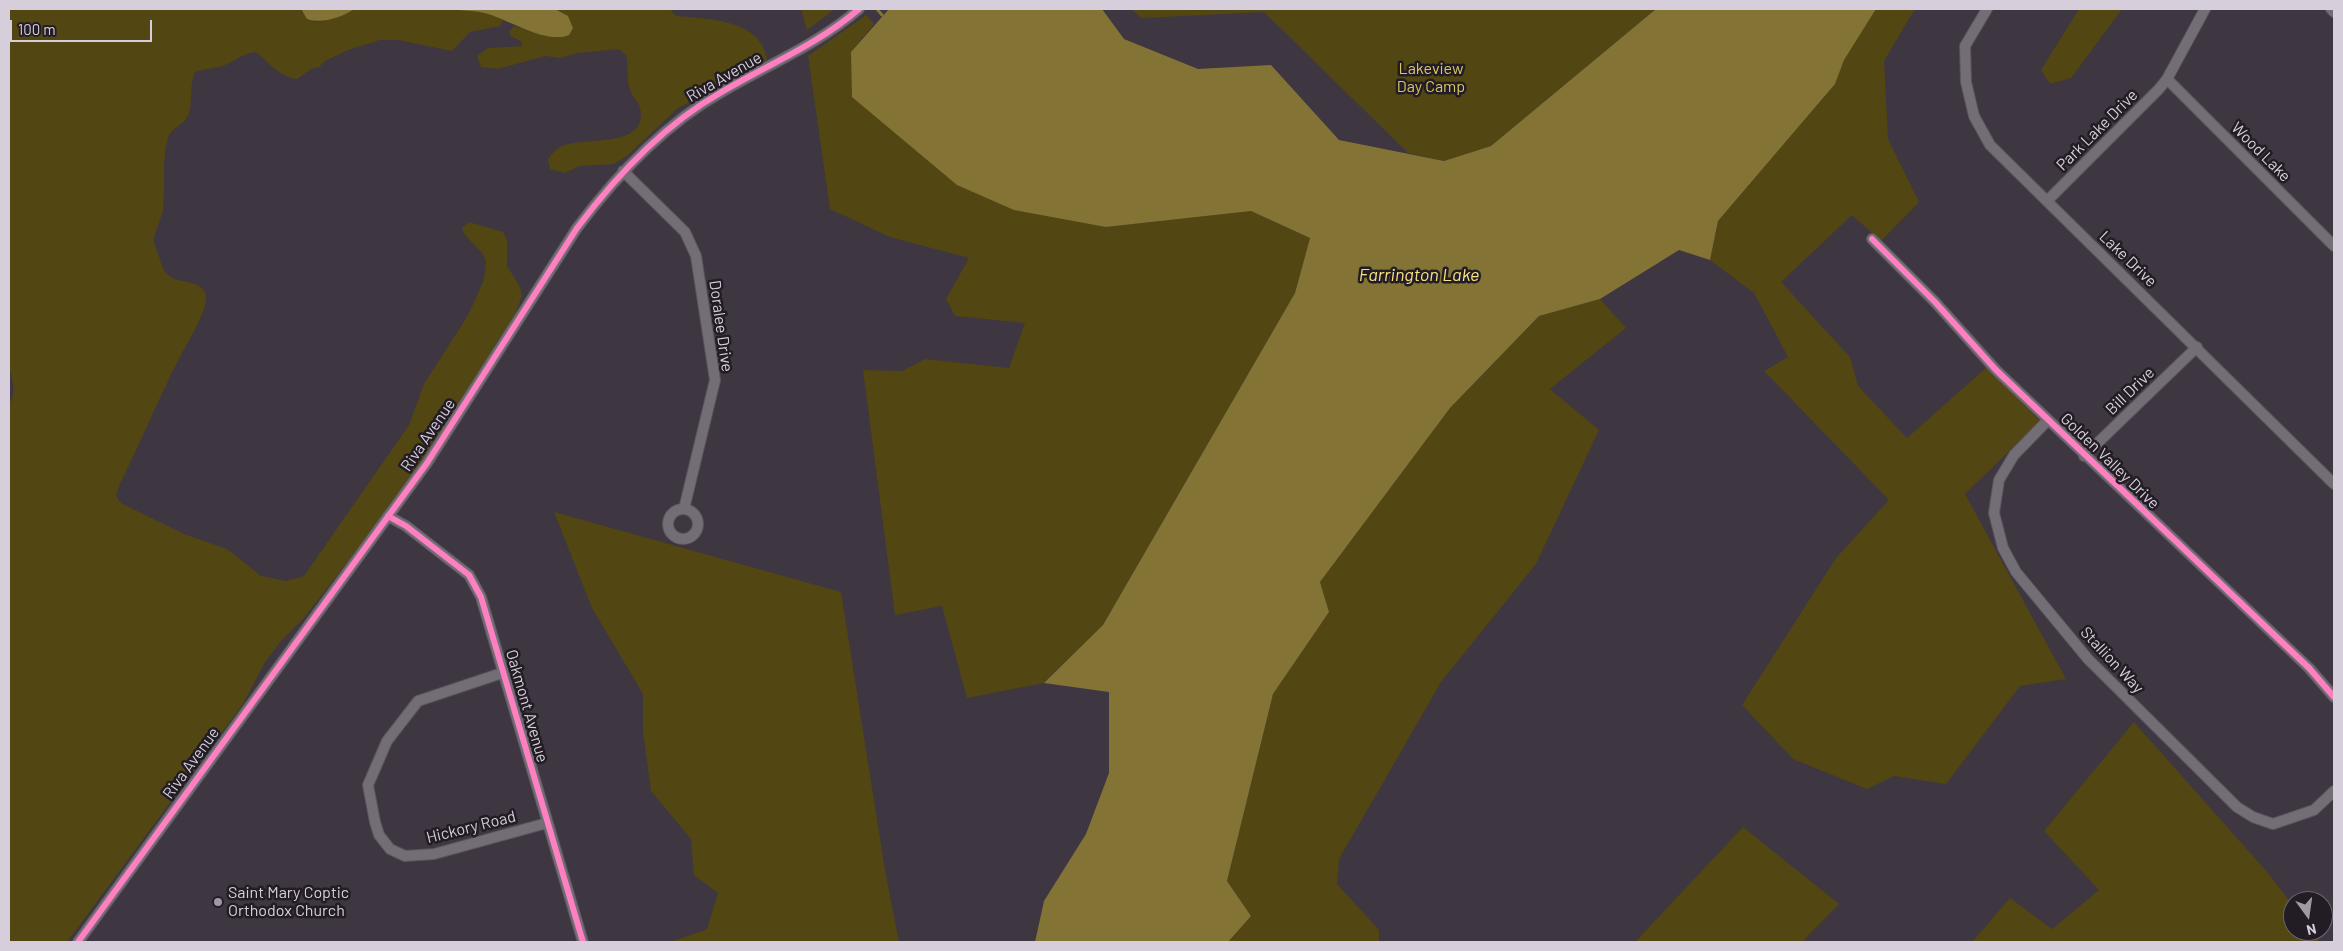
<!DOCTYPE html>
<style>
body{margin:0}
#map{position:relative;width:2343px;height:951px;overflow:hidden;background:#3e3641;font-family:Barlow,sans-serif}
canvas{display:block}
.frame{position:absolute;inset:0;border:10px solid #d7cedb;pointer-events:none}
.north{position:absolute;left:2283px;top:891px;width:50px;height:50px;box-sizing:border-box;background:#221c25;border:1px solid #6a636e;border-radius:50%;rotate:166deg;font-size:14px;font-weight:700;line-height:20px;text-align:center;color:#d7cedb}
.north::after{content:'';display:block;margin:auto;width:18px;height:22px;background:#a199a5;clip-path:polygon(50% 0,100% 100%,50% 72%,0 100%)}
.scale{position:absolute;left:10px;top:20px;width:142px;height:22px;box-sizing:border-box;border:2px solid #d7cedb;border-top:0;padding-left:6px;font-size:15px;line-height:18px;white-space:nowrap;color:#d7cedb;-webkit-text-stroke:4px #221c25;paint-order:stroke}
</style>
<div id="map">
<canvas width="2343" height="951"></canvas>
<div class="frame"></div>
<div class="north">N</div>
<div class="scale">100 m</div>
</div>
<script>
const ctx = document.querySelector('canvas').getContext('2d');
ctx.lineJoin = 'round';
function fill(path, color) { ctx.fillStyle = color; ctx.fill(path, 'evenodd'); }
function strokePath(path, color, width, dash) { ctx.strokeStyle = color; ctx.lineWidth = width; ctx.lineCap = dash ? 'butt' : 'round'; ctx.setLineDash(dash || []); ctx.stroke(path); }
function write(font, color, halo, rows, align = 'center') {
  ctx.font = font + ' Barlow,sans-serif'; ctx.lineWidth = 5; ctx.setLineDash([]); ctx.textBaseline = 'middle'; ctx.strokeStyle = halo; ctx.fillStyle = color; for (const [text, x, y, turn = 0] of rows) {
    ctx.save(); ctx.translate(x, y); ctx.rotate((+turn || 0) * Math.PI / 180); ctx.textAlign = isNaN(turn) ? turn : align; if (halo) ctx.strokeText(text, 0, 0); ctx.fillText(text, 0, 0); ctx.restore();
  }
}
const green = new Path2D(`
 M9,9H301V12L315,22L340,16L354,9C392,9 471,3 504,19L500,26L470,32L452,51L398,40H380L348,50L325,61L319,67L311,69L297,79C279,77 269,62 256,52C241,53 233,64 219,67C210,69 203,69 195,72C189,86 193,99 189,113C186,125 172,126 168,138C161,161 166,185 163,209C162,218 153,235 154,241C155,246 163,269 166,273C177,287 207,276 206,300C205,314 188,342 181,355C158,399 140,444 118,488L116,496L121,503L184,534L227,549L261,576L286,581L304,576L409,425L424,384L467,317L477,296L484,279L486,262L483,254L465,235L462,228L469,222L503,232L507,240V266L520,287L522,296L513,320L497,341L485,364L411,480L304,618L281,641L265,662L243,704L67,942H9V404C17,394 12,378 9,366Z
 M555,9H670L676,16C708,19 762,19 767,60L722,81L694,100L678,108L628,155L614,164L580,166L565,173L550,169L548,159C552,154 556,149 562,146C583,137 642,148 641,114C641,104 633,98 630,90C626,79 629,67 626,55L619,49L577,53L561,58L545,56L498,69L481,67L477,56L488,48L522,46V42L511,36L509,32L514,26L547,36L561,38L565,14Z
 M801,9H835L807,30Z
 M1131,9H1656L1491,146L1444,161L1408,153L1264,12L1142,18Z
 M1876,9H1915L1884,61L1888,139L1919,202L1881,241L1852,215L1781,282L1850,357L1858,386L1907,438L1987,367L2040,421L1965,494L2066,679L2020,686L1946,784L1894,776L1867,789L1793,759L1742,705L1836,558L1889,500L1764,371L1788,357L1754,293L1710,260L1718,221L1835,84L1844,60Z
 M2079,9H2122L2071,78L2050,84L2041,70Z
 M866,15L874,24L851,52L1106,227L1251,211L1310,238L1295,293L1103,625L1044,683L967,698L942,606L895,615L863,370L902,371L925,359L1009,368L1025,323L955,316L946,299L969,258L890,237L830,209L808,56Z
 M1600,299L1626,328L1550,389L1599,430L1536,564L1441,682L1339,859L1337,884L1379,930V942H1228L1251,916L1227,881L1273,694L1329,612L1320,582L1450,408L1539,316Z
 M554,512L841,592L885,870L899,942H671L707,929L718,893L694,875L691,839L651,791L643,732V694L592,608Z
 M2134,722L2268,873L2293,906V931H2312L2320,942H1972L2010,898L2052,929L2099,890L2044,831Z
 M1743,827L1839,904L1802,942H1635Z`);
const water = new Path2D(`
 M301,9H354C341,18 321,24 307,19Z
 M449,9H555L568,16L573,28L569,35C548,45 509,20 488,14C475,10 462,11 449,9Z
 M889,9H1102L1124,39L1198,69L1271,65L1339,140L1444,161L1491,146L1656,9H1876L1844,60L1835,84L1718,221L1710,260L1679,250L1600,299L1539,316L1450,408L1320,582L1329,612L1273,694L1227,881L1251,916L1228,942H1035L1044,901L1086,834L1109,773V692L1044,683L1103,625L1295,293L1310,238L1251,211L1106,227L1014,210L957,185L852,97L851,52Z`);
const stream = new Path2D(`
 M877,9L882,15`);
const minor = new Path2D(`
 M1987,9L1965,46L1966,82L1974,116L1990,145L2334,484
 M2331,9L2334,12
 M2167,79L2334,246
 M623,171L685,232L696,256L715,380L684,509
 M2047,201L2159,89L2167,79L2205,9
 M1872,239L1935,302L1996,370L2309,668L2334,697
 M2048,420L2014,455L1999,480L1994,513L2003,548L2016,572L2088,659L2237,807L2253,817L2273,824L2314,810L2334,791
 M2084,456L2197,347
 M668 524a15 15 0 1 1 30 0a15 15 0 1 1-30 0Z
 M388,516L406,526L469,575L481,597L583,942
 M502,673L418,701L387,741L368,785L375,822L379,835L390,849L405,856L434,854L547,823
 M78,942L427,463L577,228C616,176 662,126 720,93C767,65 817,45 859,9`);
const cycleway = new Path2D(`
 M1872,239L1935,302L1996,370L2309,668L2334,697
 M388,516L406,526L469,575L481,597L583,942
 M78,942L427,463L577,228C616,176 662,126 720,93C767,65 817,45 859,9`);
const markers = [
 [218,902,5,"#a199a5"]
];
const parkNames = [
 ["Lakeview",1431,69],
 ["Day Camp",1431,87]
];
const streetNames = [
 ["Riva Avenue",724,77,-30],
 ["Park Lake Drive",2097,130,-45],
 ["Wood Lake",2261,152,45],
 ["Lake Drive",2128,259,44],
 ["Doralee Drive",721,326,82],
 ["Bill Drive",2130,391,-44],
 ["Riva Avenue",428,435,-56],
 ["Golden Valley Drive",2110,461,44],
 ["Stallion Way",2112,660,47],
 ["Oakmont Avenue",527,706,74],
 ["Riva Avenue",191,763,-54],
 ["Hickory Road",471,827,-14]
];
const poiNames = [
 ["Saint Mary Coptic",228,893],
 ["Orthodox Church",228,911]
];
const waterNames = [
 ["Farrington Lake",1419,275]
];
fill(green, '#524612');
fill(water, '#837436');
strokePath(stream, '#837436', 3);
strokePath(minor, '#5b545e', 12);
strokePath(minor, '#736d76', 10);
strokePath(cycleway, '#ff80c0', 6);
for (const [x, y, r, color] of markers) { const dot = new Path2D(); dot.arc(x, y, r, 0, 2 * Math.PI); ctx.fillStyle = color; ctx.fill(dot); strokePath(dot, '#221c25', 2); }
write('16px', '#dbc463', '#221c25', parkNames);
write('16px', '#d7cedb', '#221c25', streetNames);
write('16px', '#d7cedb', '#221c25', poiNames, 'left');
write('italic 18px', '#f9e281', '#221c25', waterNames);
</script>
